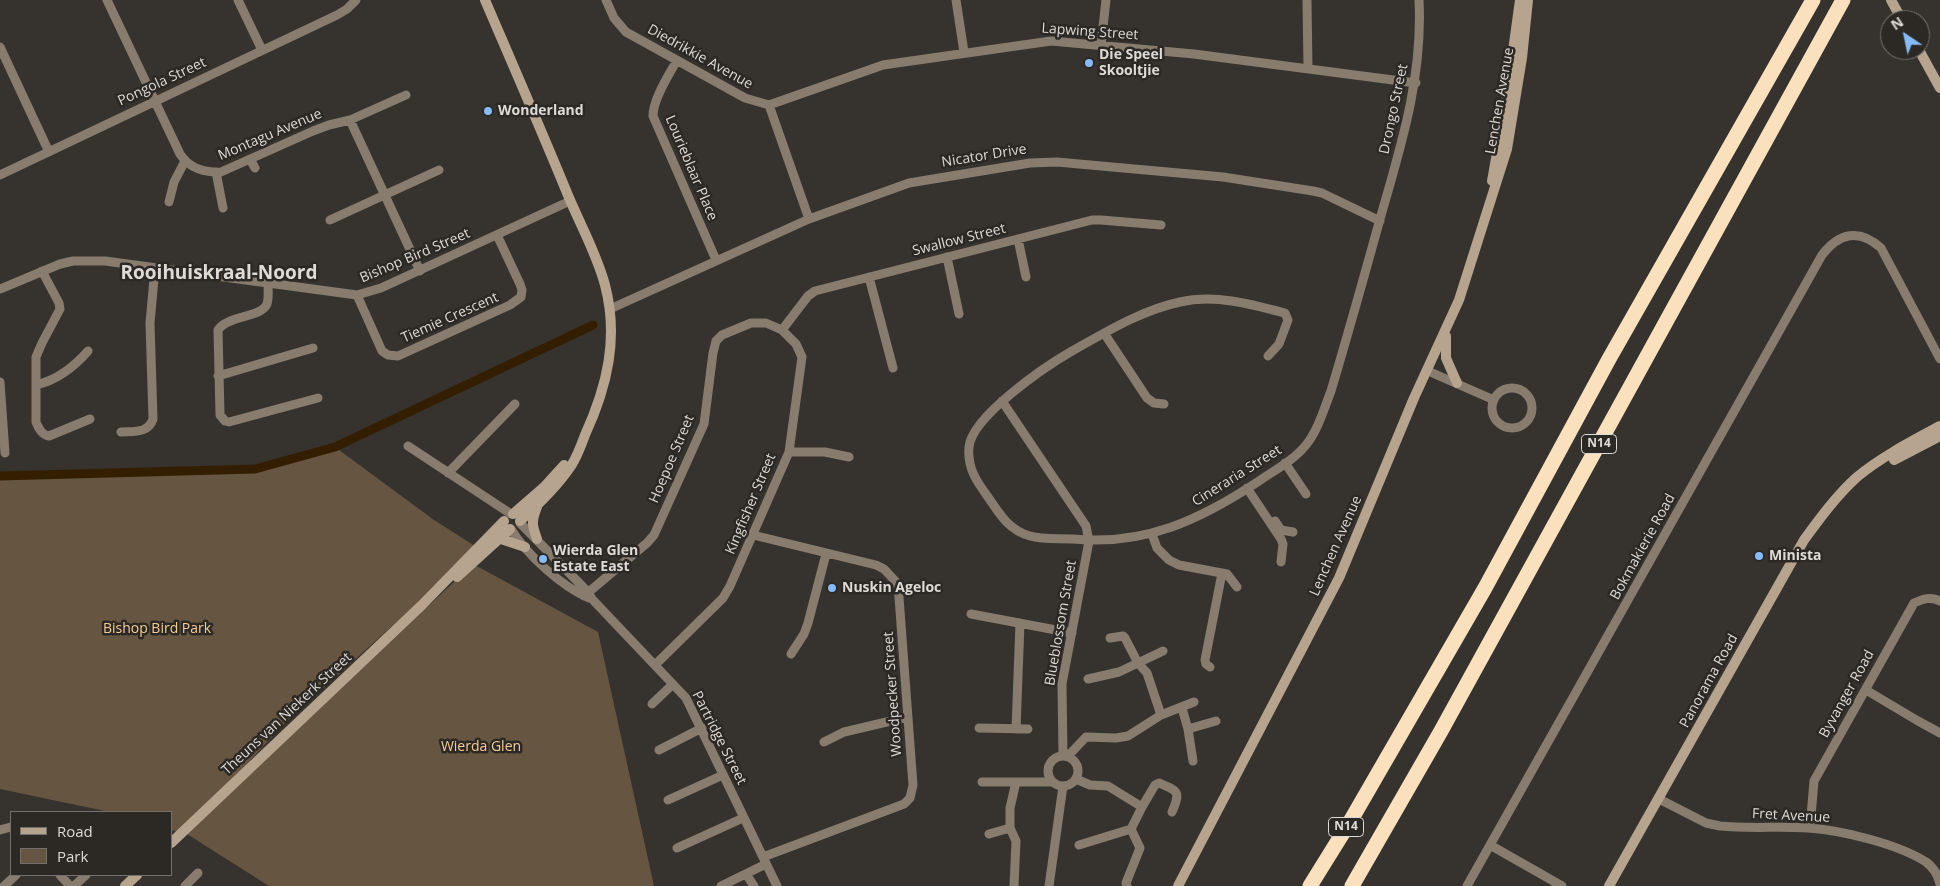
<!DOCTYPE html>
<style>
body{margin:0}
#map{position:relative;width:1940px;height:886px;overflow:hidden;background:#36332f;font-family:"Open Sans",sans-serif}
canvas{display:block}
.legend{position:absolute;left:10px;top:811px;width:162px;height:65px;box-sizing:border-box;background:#2c2925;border:1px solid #73706d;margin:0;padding:6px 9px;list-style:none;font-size:15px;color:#dddad8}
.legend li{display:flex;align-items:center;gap:10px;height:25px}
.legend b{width:25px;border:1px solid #73706d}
.north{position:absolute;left:1880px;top:10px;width:50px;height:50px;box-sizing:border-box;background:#2c2925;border:1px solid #73706d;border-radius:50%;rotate:326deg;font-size:14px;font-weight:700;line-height:20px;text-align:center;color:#dddad8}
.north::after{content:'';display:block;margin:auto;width:18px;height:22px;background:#86bbfb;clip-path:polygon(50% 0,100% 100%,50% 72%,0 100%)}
</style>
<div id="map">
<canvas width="1940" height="886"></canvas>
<ul class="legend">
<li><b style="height:6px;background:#b6a48e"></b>Road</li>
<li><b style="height:14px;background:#665641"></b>Park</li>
</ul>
<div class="north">N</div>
</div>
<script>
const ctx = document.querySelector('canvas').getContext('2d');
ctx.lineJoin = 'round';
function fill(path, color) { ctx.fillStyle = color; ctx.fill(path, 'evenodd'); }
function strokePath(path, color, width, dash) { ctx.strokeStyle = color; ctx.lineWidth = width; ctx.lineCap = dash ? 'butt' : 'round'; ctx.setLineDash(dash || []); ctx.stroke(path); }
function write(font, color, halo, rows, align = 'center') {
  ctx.font = font + ' "Open Sans",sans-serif'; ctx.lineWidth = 5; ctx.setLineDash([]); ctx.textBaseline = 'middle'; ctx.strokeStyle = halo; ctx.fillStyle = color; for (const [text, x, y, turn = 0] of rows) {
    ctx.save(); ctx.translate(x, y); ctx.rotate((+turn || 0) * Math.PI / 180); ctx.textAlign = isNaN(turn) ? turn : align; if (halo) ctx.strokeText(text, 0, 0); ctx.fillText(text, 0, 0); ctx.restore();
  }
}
const green = new Path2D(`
 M335,447L434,520L475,546L444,579L286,722L182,833L171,830V812H110L0,789V476L255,469Z
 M473,564L598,632L654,886H269L187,834Z`);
const canal = new Path2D(`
 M0,476L255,469L335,447L593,325`);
const street = new Path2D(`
 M107,0L180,154C189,168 205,173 221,172L313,131L329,125L350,120L406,95
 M238,0L262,50
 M606,0L614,18L626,32L745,98L769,105L809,219
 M956,0L964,52
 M1307,0L1308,68
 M1101,45L1106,0
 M0,47L49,152
 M677,60C669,75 653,99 653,116L716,260
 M769,105L883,65L1051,41L1194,54L1416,83
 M350,120L420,271
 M250,159L255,168
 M216,172L223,208
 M0,175L337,15L347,9L356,0
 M169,202L174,182L185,161
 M330,220L439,170
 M1018,239L1026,277
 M947,257L959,314
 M42,271L59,303L60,309L42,343L36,357V422C39,429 42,435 49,436L90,419
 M869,277L893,368
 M268,283C268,290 269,298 267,304C261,318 228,315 218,330L220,415L225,421L229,422L318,398
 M0,289L60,264L73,261H105L357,295L381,288L570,201
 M357,295L382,351L388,355L398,356L510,305L521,297L522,290L520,284L497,235
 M610,309L809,219L909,183L1030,163L1057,162L1223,177L1313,191L1322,193L1380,221
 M782,330L808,296L815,291L1092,220H1101L1161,225
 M1104,333L1147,398L1154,403L1164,404
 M1268,356L1279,344L1288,320L1285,313C1251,304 1215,294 1180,302C1142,310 1106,332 1072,351C1046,366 972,416 969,447C967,468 977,482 988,497C1000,515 1009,530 1030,536C1044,540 1059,538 1073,539C1145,546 1200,520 1259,481C1275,470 1294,460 1306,445C1318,430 1324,409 1331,391C1348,334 1364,277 1380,219C1401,146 1423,77 1419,0
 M1428,371L1494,400
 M218,376L313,348
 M0,382L5,453
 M36,385C58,380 74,367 88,351
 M1492 408a20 20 0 1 1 40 0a20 20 0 1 1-40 0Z
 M1002,401L1086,526L1089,541L1062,684L1063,756
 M121,432C133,431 148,434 153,419L150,323L155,268
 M408,446L511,514
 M789,452H825L849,457
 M1285,463L1306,494
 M448,473L515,404
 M1247,488L1281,539L1283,544L1281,562
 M1275,521L1281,530L1293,532
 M520,523L588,592L592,599L686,698L777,886
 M511,529C526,554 562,587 589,598
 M1152,534L1157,548L1169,560L1179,565L1227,574L1237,587
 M753,535L876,565L884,569L898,584L913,785L910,798L904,804L763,857
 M584,596L647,543L654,535L704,424L713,353L716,341L722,335L751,323H766L782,330L796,344L802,357L789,452L730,586L723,598L656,664
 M971,614L1072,633
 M1110,638L1123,636L1125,638L1138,663L1147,673L1161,715
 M791,654L804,634L808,623L826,554
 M1210,667L1206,664L1205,660L1222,573
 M1088,679L1119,672L1163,651
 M1866,690L1918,721L1940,733
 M652,704L673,684
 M1182,708L1188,729L1193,761
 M979,728L1028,729
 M1016,729L1020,623
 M1188,729L1216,721
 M824,742L844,732L908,717
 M659,750L702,728
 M1048 771a15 15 0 1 1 30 0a15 15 0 1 1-30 0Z
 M1068,756L1086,737L1116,738L1128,736L1161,715L1194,702
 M1076,779L1090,785L1108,786L1142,807L1131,829L1140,848L1126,883L1127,886
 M982,782H1053
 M1659,799L1706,823L1720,826C1749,829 1779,826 1808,828C1841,830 1898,844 1926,862C1933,867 1938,875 1940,884
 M668,800L723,775
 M1142,807L1155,785L1159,783C1178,791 1181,791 1172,812
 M1810,828L1814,781L1914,603C1923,599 1931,596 1940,601
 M0,830L11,827
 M989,834L1010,828
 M1079,845L1131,829
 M1490,845L1562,886
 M677,848L743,818
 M746,874L754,886
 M60,875L70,886
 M4,886L16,875
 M74,886L86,875
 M185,886L198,873
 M721,886L766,864
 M1014,886L1016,841L1010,828V808L1016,782
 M1049,886L1063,786
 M1467,886L1822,255C1839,233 1859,228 1881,248L1940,359`);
const secondary = new Path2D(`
 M485,0C512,63 539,125 565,188C578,221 596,251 605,285C619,338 607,387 585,435C581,446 577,457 571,466C557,487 538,505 520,521
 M1891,0L1902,20
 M1919,50L1940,88
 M1492,181L1506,102L1520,0
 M1446,336V358L1457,383
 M1894,460L1940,436
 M537,507C531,522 532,525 537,539
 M513,514L544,487L564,465
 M501,539L525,547
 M457,577L510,529
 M171,843L422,605L504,521
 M125,886L137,875
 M1178,886L1339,578L1414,398L1459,300L1507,149L1522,58L1528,0
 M1609,886L1804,540C1820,518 1837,495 1857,477C1881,457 1912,441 1940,426`);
const highway = new Path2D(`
 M1310,886L1351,820L1485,588L1609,359L1813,0
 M1352,886L1441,731L1843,0`);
const markers = [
 [1089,63,5,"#86bbfb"],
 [488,111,5,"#86bbfb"],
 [1759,556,5,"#86bbfb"],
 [543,559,5,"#86bbfb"],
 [832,588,5,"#86bbfb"]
];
const shields = [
 [1599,444,35],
 [1346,827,35]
];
const shieldNames = [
 ["N14",1599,444],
 ["N14",1346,827]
];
const streetNames = [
 ["Lapwing Street",1090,32,4],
 ["Diedrikkie Avenue",700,57,29],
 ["Pongola Street",162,82,-25],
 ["Lenchen Avenue",1500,101,-80],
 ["Drongo Street",1394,109,-78],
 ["Montagu Avenue",270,135,-23],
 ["Nicator Drive",984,156,-9],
 ["Lourieblaar Place",691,168,67],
 ["Swallow Street",959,240,-14],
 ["Bishop Bird Street",415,256,-23],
 ["Tiemie Crescent",450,318,-24],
 ["Hoepoe Street",672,459,-67],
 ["Cineraria Street",1237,476,-32],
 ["Kingfisher Street",751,504,-67],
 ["Lenchen Avenue",1336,546,-66],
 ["Bokmakierie Road",1643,547,-61],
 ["Blueblossom Street",1061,623,-80],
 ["Panorama Road",1709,681,-61],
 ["Woodpecker Street",893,694,-94],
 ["Byvanger Road",1847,694,-61],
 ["Theuns van Niekerk Street",287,714,-43],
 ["Partridge Street",719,738,63],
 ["Fret Avenue",1791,816,3]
];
const poiNames = [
 ["Die Speel",1099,55],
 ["Skooltjie",1099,71],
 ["Wonderland",498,111],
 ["Wierda Glen",553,551],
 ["Estate East",553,567],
 ["Minista",1769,556],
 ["Nuskin Ageloc",842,588]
];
const parkNames = [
 ["Bishop Bird Park",157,629],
 ["Wierda Glen",481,747]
];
const districtNames = [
 ["Rooihuiskraal-Noord",219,274]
];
fill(green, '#665641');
strokePath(canal, '#331f00', 9);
strokePath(street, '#877c6e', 9);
strokePath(secondary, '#b6a48e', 10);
strokePath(highway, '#fbe0bd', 15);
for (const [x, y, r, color] of markers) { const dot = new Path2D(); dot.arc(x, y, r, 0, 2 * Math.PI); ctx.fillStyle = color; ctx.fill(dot); strokePath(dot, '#2c2925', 2); }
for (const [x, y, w] of shields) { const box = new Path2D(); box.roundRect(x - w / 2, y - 9.5, w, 19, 4); ctx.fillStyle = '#2c2925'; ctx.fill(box); strokePath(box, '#dddad8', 1); }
write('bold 12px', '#dddad8', null, shieldNames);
write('14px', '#dddad8', '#2c2925', streetNames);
write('bold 14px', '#dddad8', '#2c2925', poiNames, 'left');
write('14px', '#f7cd97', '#2c2925', parkNames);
write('bold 19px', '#dddad8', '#2c2925', districtNames);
</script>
